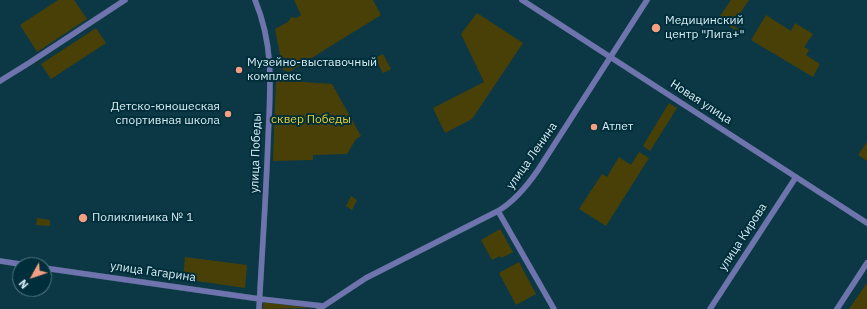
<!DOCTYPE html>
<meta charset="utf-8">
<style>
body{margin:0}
#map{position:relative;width:867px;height:309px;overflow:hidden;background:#0b3844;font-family:"IBM Plex Sans",sans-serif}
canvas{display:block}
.north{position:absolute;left:12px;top:257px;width:40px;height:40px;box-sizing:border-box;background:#002e3a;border:1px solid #567a84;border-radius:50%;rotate:230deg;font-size:11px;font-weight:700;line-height:16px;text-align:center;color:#d6ecf4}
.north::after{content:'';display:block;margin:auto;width:14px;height:18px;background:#f39f82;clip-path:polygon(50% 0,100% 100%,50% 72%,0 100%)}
</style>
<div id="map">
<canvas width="867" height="309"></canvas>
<div class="north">N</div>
</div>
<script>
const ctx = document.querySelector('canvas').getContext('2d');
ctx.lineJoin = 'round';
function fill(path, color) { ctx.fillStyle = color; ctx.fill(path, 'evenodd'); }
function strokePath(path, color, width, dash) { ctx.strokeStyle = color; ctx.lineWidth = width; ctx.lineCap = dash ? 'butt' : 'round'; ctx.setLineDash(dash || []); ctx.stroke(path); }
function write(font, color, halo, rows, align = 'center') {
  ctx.font = font + ' "IBM Plex Sans",sans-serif'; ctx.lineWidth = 4; ctx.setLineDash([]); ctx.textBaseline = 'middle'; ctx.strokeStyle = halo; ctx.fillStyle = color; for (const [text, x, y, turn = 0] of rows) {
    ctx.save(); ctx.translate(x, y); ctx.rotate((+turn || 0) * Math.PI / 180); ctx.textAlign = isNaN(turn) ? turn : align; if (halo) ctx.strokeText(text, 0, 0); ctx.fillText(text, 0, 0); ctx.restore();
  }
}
const green = new Path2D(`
 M58,0H74L87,19L37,52L20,25Z
 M294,0H373L381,15L289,72L283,70L275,29L288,22L291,17L296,18L301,15Z
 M731,0H749L732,25L744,33H740L718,19Z
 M477,13L523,43L472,119L445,133L433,108L484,82L461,34Z
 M766,15L791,31L795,23L813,34L804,47L809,50L806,55L820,64L813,77L751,40Z
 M96,28L106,43L51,79L41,64Z
 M383,54L391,69L383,73L375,58Z
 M276,80L332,84L361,136L356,139L347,154L313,155V160L273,161Z
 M669,103L677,108L650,151L643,146Z
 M867,142V161L858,155Z
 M639,152L649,158L606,226L579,209L602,174L607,177L619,157L631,165Z
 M351,196L357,200L352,210L346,206Z
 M37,218L50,220V226L36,225Z
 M500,229L513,252L501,258L500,256L492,260L481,240Z
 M185,257L247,265L245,288L183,279Z
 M519,262L536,294L516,305L499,273Z
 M867,283V309H849Z
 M263,302L312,308L263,309Z`);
const minor = new Path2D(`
 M255,0C275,48 270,91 268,141C266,197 262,253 259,309
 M522,0L867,223
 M0,81L29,63L125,0
 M498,211L554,309
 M0,261L26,265
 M44,268L260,299L323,306
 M319,309L366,278L498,211C515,201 527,186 538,170L647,0
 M710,309L796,177
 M837,309L867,263`);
const markers = [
 [656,28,5,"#f39f82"],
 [239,70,4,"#f39f82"],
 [228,114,4,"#f39f82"],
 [594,127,4,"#f39f82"],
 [83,218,5,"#f39f82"]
];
const poiNames = [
 ["Медицинский",665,21],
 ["центр \"Лига+\"",665,35],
 ["Музейно-выставочный",247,63],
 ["комплекс",247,77],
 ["Детско-юношеская",220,107,"right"],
 ["спортивная школа",220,121,"right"],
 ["Атлет",602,127],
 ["Поликлиника № 1",92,218]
];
const streetNames = [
 ["Новая улица",701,102,33],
 ["улица Победы",256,153,-88],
 ["улица Ленина",532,156,-55],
 ["улица Кирова",743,237,-57],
 ["улица Гагарина",153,272,8]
];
const parkNames = [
 ["сквер Победы",311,120]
];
fill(green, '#494007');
strokePath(minor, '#2b5560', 6);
strokePath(minor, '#7074ae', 5.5);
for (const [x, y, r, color] of markers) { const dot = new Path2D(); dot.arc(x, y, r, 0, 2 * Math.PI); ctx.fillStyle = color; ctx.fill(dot); strokePath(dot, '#002e3a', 1.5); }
write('12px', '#d6ecf4', '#002e3a', poiNames, 'left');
write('12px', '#d6ecf4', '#002e3a', streetNames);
write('12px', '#e9d027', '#002e3a', parkNames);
</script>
